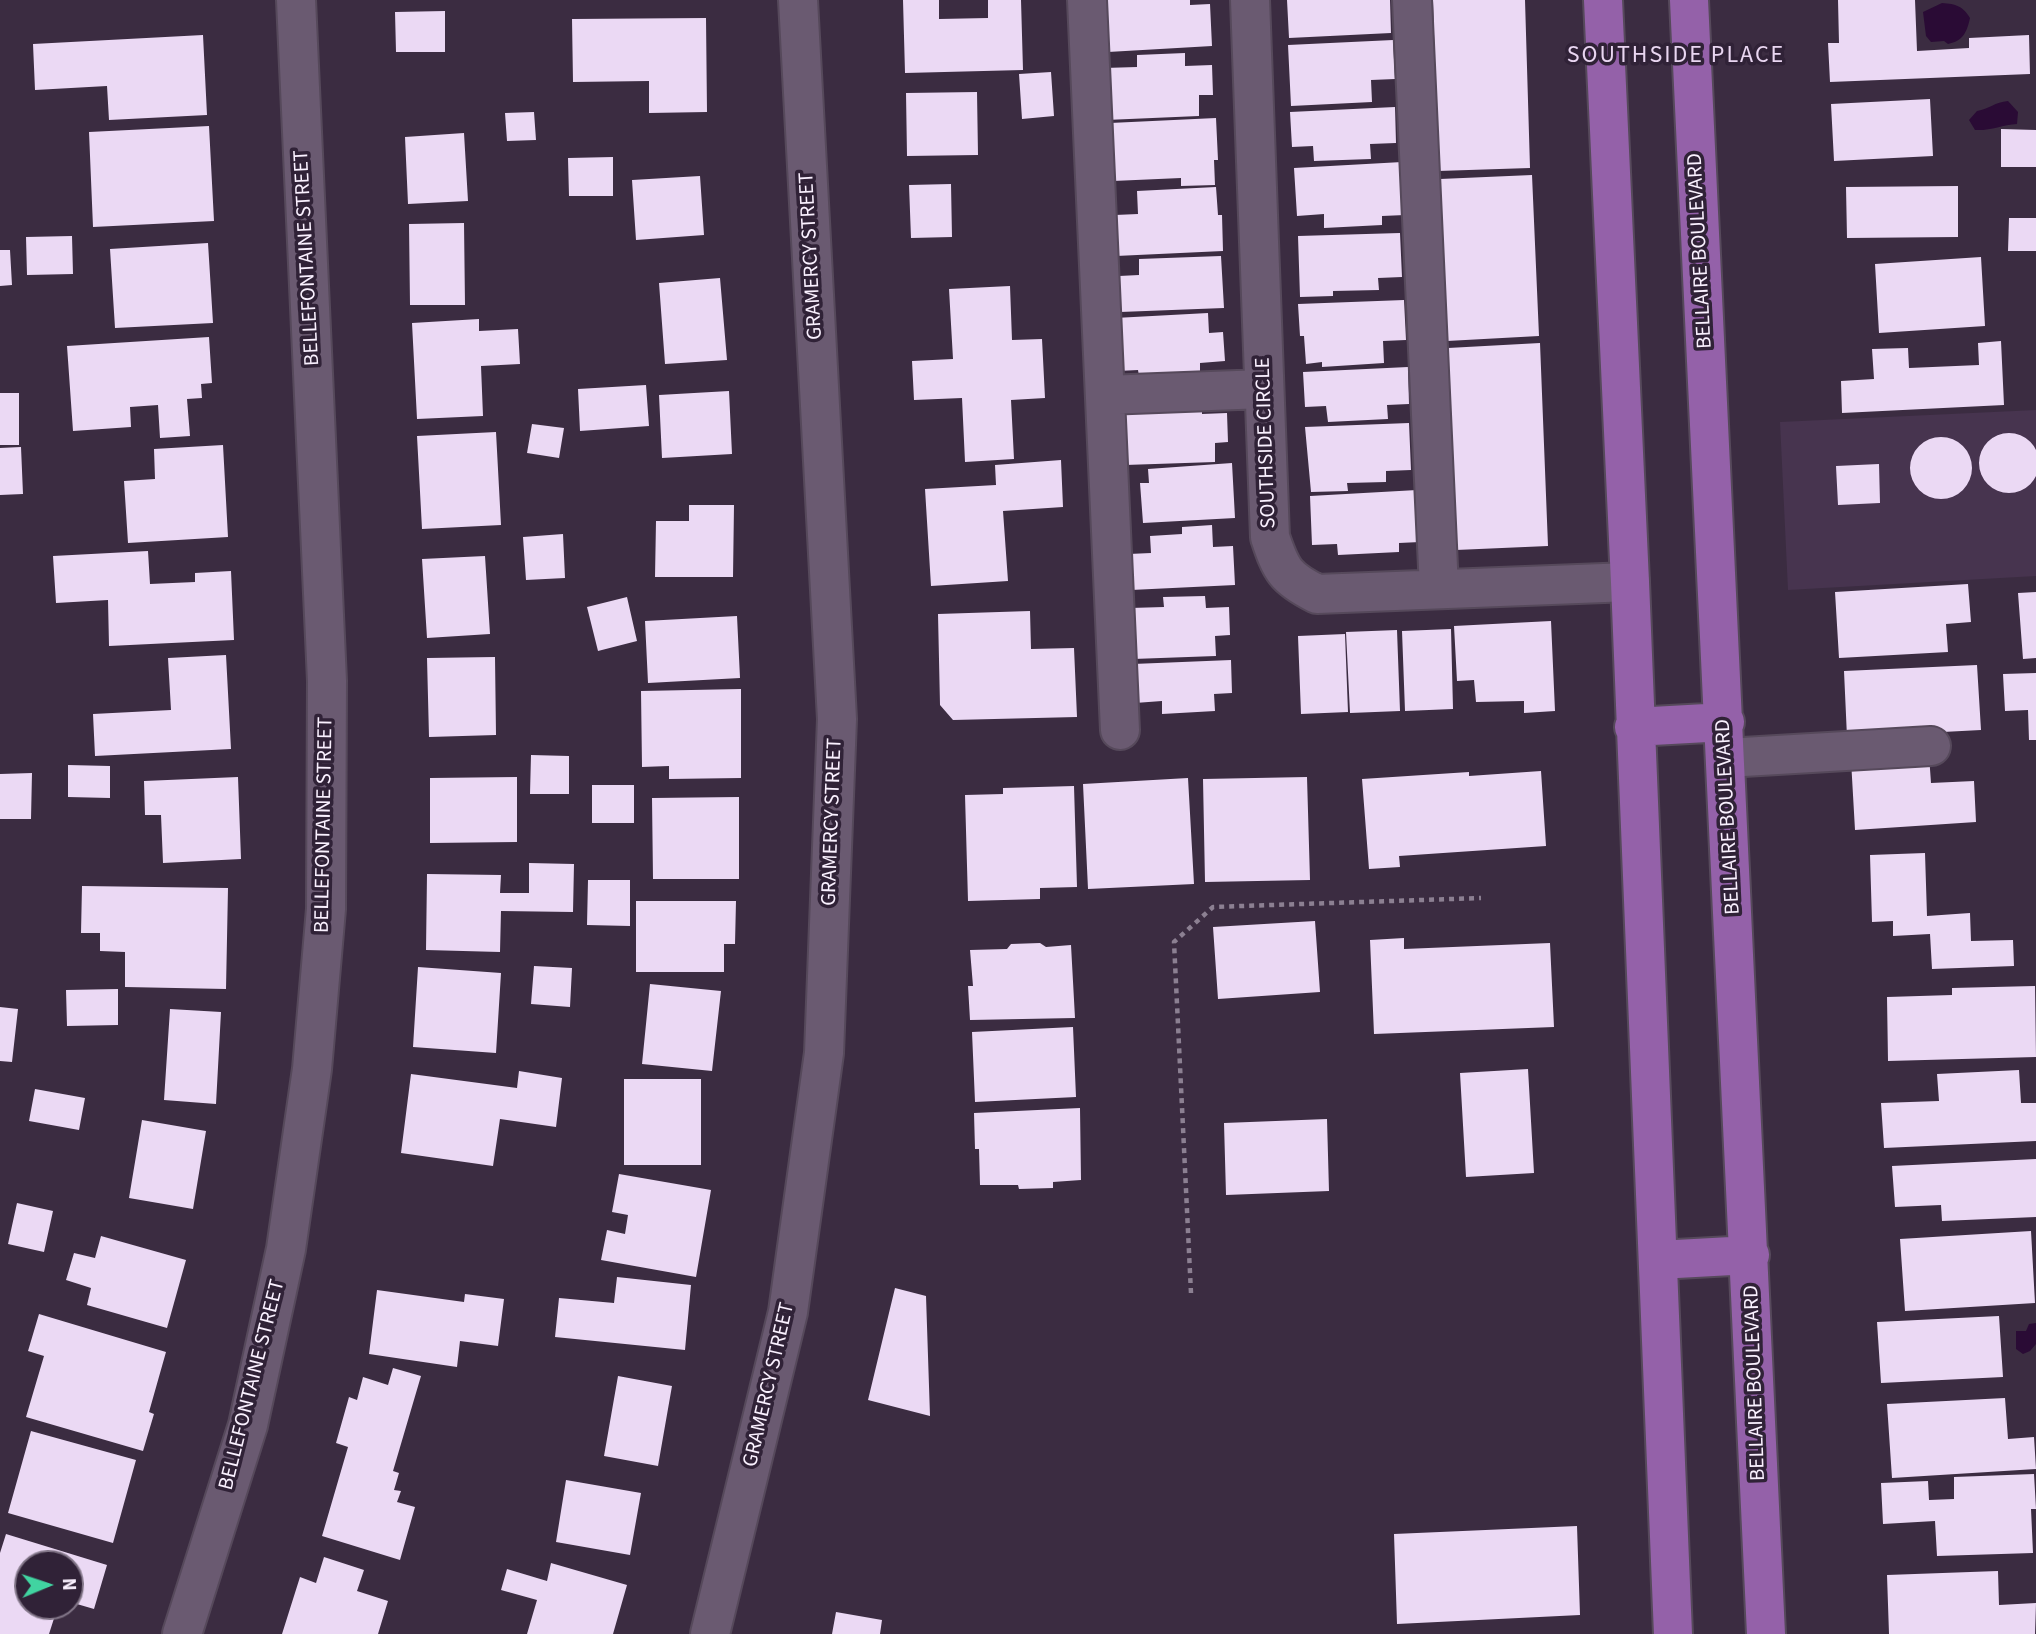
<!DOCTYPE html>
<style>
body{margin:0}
#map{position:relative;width:2036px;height:1634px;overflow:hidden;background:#3b2c41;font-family:"Source Sans 3",sans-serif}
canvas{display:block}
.north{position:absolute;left:14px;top:1550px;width:70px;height:70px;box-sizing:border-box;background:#302237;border:2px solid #817587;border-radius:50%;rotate:88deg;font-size:19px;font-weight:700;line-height:28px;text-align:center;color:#faf1ff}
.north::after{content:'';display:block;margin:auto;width:24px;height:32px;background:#41d4a1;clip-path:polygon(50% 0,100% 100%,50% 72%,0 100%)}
</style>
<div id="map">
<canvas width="2036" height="1634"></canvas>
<div class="north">N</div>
</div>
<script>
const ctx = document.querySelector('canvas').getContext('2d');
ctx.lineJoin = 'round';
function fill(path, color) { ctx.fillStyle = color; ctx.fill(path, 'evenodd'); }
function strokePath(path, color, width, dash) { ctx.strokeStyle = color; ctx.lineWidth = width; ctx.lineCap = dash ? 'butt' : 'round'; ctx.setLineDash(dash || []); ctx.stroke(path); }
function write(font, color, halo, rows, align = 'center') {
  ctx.font = font + ' "Source Sans 3",sans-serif'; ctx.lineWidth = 7; ctx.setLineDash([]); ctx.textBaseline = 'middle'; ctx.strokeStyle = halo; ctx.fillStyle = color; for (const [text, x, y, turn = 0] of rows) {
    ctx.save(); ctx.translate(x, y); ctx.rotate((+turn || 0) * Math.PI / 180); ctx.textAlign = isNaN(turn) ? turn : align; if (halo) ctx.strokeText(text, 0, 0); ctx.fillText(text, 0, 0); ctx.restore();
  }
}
const built = new Path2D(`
 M2036,410V576L1788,590L1780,422Z`);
const water = new Path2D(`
 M1942,3C1956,4 1963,6 1970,18C1967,32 1963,41 1948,44L1944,41L1931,42L1926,36L1923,12Z
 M2008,101L2018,112L2017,124C2002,125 1990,131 1975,130L1969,120L1977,111C1989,109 1995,102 2008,101Z
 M2036,1323V1344L2030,1351L2023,1354L2016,1349V1331H2026L2029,1324Z`);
const building = new Path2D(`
 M903,0H939V19L988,18V0H1021L1023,70L905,73Z
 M1105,0H1190V5L1210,4L1212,46L1108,52Z
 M1287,0H1390L1391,33L1289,38Z
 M1433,0H1525L1530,168L1438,171Z
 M1838,0H1915L1917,51L1969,48V38L2029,35L2030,74L1830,82L1828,43H1839Z
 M445,11V52H396L395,12Z
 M706,18L707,112L649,113V81L573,82L572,19Z
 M203,35L207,115L109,120L107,86L35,90L33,44Z
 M1393,40L1395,79L1371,80L1372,102L1291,106L1288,45Z
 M1185,53V66L1212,65L1213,95H1199V116L1106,120L1104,68L1137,67V55Z
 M1051,72L1054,116L1022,119L1019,74Z
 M977,92L978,155L907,156L906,93Z
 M1930,99L1933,156L1834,161L1831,104Z
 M1395,107L1396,143L1370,144L1371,159L1314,161L1313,146L1292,147L1290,112Z
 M534,112L536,140L507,141L505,113Z
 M1216,118L1218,160H1214L1215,185L1181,186V178L1113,181L1110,123Z
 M209,126L214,221L93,227L89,132Z
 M2001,129L2036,130V167H2001Z
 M464,133L468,201L408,204L405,137Z
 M613,157V196H569L568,158Z
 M1402,162L1405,215L1382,216V225L1324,228V214L1297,216L1294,168Z
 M1532,175L1539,336L1447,341L1440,179Z
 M700,176L704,235L636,240L632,180Z
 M951,184L952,237L911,238L909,185Z
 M1958,186V237L1847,238L1846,187Z
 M1216,187L1218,215H1222L1223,251L1116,256L1115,215L1138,214L1137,191Z
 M2009,218H2036V251H2008Z
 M464,223L465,305H410L409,224Z
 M1400,233L1402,277L1378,278L1379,290L1333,291V296L1300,297L1298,236Z
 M72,236L73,274L27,275L26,237Z
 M208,243L213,323L115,328L110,249Z
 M0,250H10L12,285L0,286Z
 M1221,256L1224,308L1120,312L1119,276L1139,275V259Z
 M1981,257L1985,326L1879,333L1875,264Z
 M720,278L727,360L665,364L659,283Z
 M1010,286L1012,340L1042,339L1045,398L1011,400L1014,459L965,462L962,398L914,400L912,361L953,359L949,289Z
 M1404,300L1406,340L1383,341L1384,363L1322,367V362L1306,364L1304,336H1300L1298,304Z
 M1208,313L1209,333L1223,332L1225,361L1200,363V373L1139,376L1138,370L1118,371L1115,318Z
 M479,319V331L518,329L520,364L481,366L483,416L417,419L412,323Z
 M209,337L212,383L201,384L202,398L187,399L190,436L160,438L158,405L130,407L131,427L73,431L67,346Z
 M2001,341L2004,405L1842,413L1841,381L1874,379L1872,349L1908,348L1909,368L1979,365L1978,343Z
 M1540,343L1548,546L1456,550L1448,348Z
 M1408,367L1409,404L1387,405L1388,419L1328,422L1326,406L1305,407L1303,372Z
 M646,385L649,426L580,431L578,389Z
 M729,391L732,454L662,458L659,395Z
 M0,393H19V445H0Z
 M1202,405V414L1227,413L1228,442L1215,443V462L1125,465L1123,413Z
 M1409,423L1411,470L1386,471V482L1347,483L1348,491L1311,492L1305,427Z
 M532,424L564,428L559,458L527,453Z
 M496,432L501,525L422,529L417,436Z
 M1979 463a30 30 0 1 1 60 0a30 30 0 1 1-60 0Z
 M1910 468a31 31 0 1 1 62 0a31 31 0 1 1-62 0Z
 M223,445L228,537L128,543L124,481L155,479L154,449Z
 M21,447L23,494L0,495V448Z
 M1061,460L1063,507L1003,511L1008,581L931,586L925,489L996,485L995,465Z
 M1232,463L1235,518L1143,523L1140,483H1149L1148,469Z
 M1879,464L1880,503L1838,505L1836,466Z
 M1417,490L1420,542L1399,543V552L1338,555L1337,544L1312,545L1310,496Z
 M689,505H734L733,577H655L656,521H689Z
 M1212,525L1213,547L1233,546L1235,585L1131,590L1129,554L1151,553L1150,536L1182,534V527Z
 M563,534L565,578L526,580L523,537Z
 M148,551L150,584L195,582V573L231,571L234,640L109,646L108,600L56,603L53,556Z
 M485,556L490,634L427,638L422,559Z
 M1968,584L1971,622L1946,624L1948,652L1839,658L1835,592Z
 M2036,592V658L2023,659L2018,593Z
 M1205,596L1206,608L1229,607L1230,635L1215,636L1216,656L1133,659L1130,608L1164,607L1163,597Z
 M627,597L637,641L598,651L587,607Z
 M1030,611L1031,649L1074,648L1077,717L953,720L940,705L938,614Z
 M737,616L740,678L648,683L645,621Z
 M1551,621L1555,711L1524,713V701L1476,702L1474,680L1457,681L1454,626Z
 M1451,629L1453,709L1405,711L1402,631Z
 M1397,630L1400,711L1350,713L1346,632Z
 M1345,634L1348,712L1301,714L1298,636Z
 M226,655L231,749L95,756L93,714L171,710L168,658Z
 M495,657L496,735L429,737L427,658Z
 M1231,660L1232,693L1214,694L1215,711L1162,714V701L1135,703L1133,664Z
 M1977,665L1981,730L1847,737L1844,671Z
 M2036,673V740H2029L2028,710L2005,711L2003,674Z
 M741,689V778L669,779V766L642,767L641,691Z
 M531,755L569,756V794H530Z
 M1929,755L1931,783L1974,781L1976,822L1855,830L1851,760Z
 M68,765L110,766V798L68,797Z
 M1541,771L1546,846L1399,856L1400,867L1369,869L1362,779L1469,772V776Z
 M32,773L31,819H0V774Z
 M238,777L241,859L163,863L161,815H145L144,781Z
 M517,777V842L430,843V778Z
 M1307,777L1310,880L1205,882L1203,779Z
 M1188,778L1194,884L1088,889L1083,784Z
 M592,785H634V823H592Z
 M1074,786L1077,887L1040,888V899L968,901L965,795L1003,794V788Z
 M739,797V879H653L652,798Z
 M1925,853L1927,916L1970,913L1971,941L2013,940L2014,966L1932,969L1930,934L1893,936V921L1872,922L1870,855Z
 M529,863L574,864L573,912L501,911L500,952L426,950L427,874L501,875L500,893H529Z
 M588,880H630V926L587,925Z
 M82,886L228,888L226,989L125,987V952L100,951V933H81Z
 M636,901H736L735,944H724V972H636Z
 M1315,921L1320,992L1218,999L1213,927Z
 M1404,938V949L1550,943L1554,1027L1374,1034L1370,940Z
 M1040,943L1046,947L1071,945L1075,1018L970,1020L968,986H973L970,950L1007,949L1011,944Z
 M534,966L572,968L570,1007L531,1004Z
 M418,967L501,973L496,1053L413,1047Z
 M650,984L721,991L712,1071L642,1064Z
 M2035,986L2036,1057L1888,1061L1887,997L1952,995V988Z
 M118,989V1025L67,1026L66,990Z
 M0,1007L18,1009L12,1062L0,1061Z
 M170,1009L221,1012L216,1104L164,1100Z
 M1073,1027L1076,1097L975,1102L972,1032Z
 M1528,1069L1534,1173L1466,1177L1460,1073Z
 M2019,1070L2021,1103H2036V1141L1884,1148L1881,1103L1939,1101L1937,1074Z
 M519,1071L562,1078L556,1127L500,1119L493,1166L401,1153L411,1074L517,1088Z
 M624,1079H701V1165H624Z
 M35,1089L85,1098L79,1130L29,1121Z
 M1080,1108L1081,1180L1053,1182V1188L1019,1189L1018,1185H980L979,1149H975L974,1113Z
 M1327,1119L1329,1191L1226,1195L1224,1123Z
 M142,1120L206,1131L193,1209L129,1198Z
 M2036,1159V1217L1942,1221L1941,1205L1895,1207L1892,1166Z
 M619,1174L711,1190L696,1277L601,1260L607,1230L625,1234L628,1215L612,1212Z
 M17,1203L53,1211L44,1252L8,1244Z
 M2031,1231L2035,1303L1905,1311L1900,1239Z
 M101,1236L186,1260L167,1328L87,1305L91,1288L66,1280L74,1253L95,1258Z
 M617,1277L691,1285L685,1350L555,1337L559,1298L614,1303Z
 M895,1288L926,1296L930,1416L868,1400Z
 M377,1290L464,1302L465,1294L504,1299L498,1346L460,1341L457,1367L369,1354Z
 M39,1314L166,1352L149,1412L154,1414L143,1451L26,1417L44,1356L28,1351Z
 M1999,1316L2003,1377L1881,1383L1877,1322Z
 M393,1368L421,1376L393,1471L399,1473L394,1490L401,1491L397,1502L415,1507L400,1560L322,1536L348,1447L336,1443L349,1397L357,1400L363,1377L388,1385Z
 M618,1376L672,1386L658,1466L604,1456Z
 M2005,1398L2008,1439L2034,1437L2036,1469L1892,1478L1887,1404Z
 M31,1431L136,1460L113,1543L8,1513Z
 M2034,1474L2036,1509H2031L2033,1553L1937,1556L1935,1521L1883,1524L1881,1483L1928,1481L1929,1500L1954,1499V1477Z
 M566,1480L641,1493L630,1555L556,1542Z
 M1577,1526L1580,1615L1397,1624L1394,1534Z
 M6,1534L107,1565L94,1609L70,1602V1564H28V1606H58L49,1634H0V1553Z
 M324,1557L364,1570L357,1591L388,1601L378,1634H282L300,1577L316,1583Z
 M551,1563L627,1585L613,1634H527L537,1600L501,1590L507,1569L547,1581Z
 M1998,1571L1999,1605L2036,1603L2035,1634H1889L1887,1575Z
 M836,1612L882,1620L880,1634H832Z`);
const path = new Path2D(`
 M1191,1293L1174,942L1213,907L1481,898`);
const minor = new Path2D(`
 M1087,0L1120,730
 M1250,0L1270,537C1281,570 1285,578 1317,594L1630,582
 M1412,0L1439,589
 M1105,395L1264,389
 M1726,758L1931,746
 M182,1634L248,1425L286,1249L312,1069L326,909L327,681L296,0
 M710,1634L788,1312L824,1053L837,719L798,0`);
const major = new Path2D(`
 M1603,0L1630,582L1673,1634
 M1689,0L1766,1634
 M1634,727L1725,722
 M1658,1260L1750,1255`);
const streetNames = [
 ["BELLAIRE BOULEVARD",1701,251,-93],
 ["GRAMERCY STREET",812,256,-93],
 ["BELLEFONTAINE STREET",308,258,-93],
 ["SOUTHSIDE CIRCLE",1267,443,-92],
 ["BELLAIRE BOULEVARD",1729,817,-93],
 ["GRAMERCY STREET",833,822,-88],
 ["BELLEFONTAINE STREET",325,825,-89],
 ["BELLAIRE BOULEVARD",1756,1383,-92],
 ["BELLEFONTAINE STREET",253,1385,-76],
 ["GRAMERCY STREET",770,1385,-77]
];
const quarterNames = [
 ["SOUTHSIDE PLACE",1676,57]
];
fill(built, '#47344f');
fill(water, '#2a0b35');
fill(building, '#ebd9f4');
strokePath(minor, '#56495b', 42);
strokePath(major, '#56495b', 42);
strokePath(path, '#8c8092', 4.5, [5, 5]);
strokePath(minor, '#6a5a71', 38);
strokePath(major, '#9461a9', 38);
write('21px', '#faf1ff', '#302237', streetNames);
ctx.letterSpacing = '2px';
write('24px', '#e9d6f1', '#302237', quarterNames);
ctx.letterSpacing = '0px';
</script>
